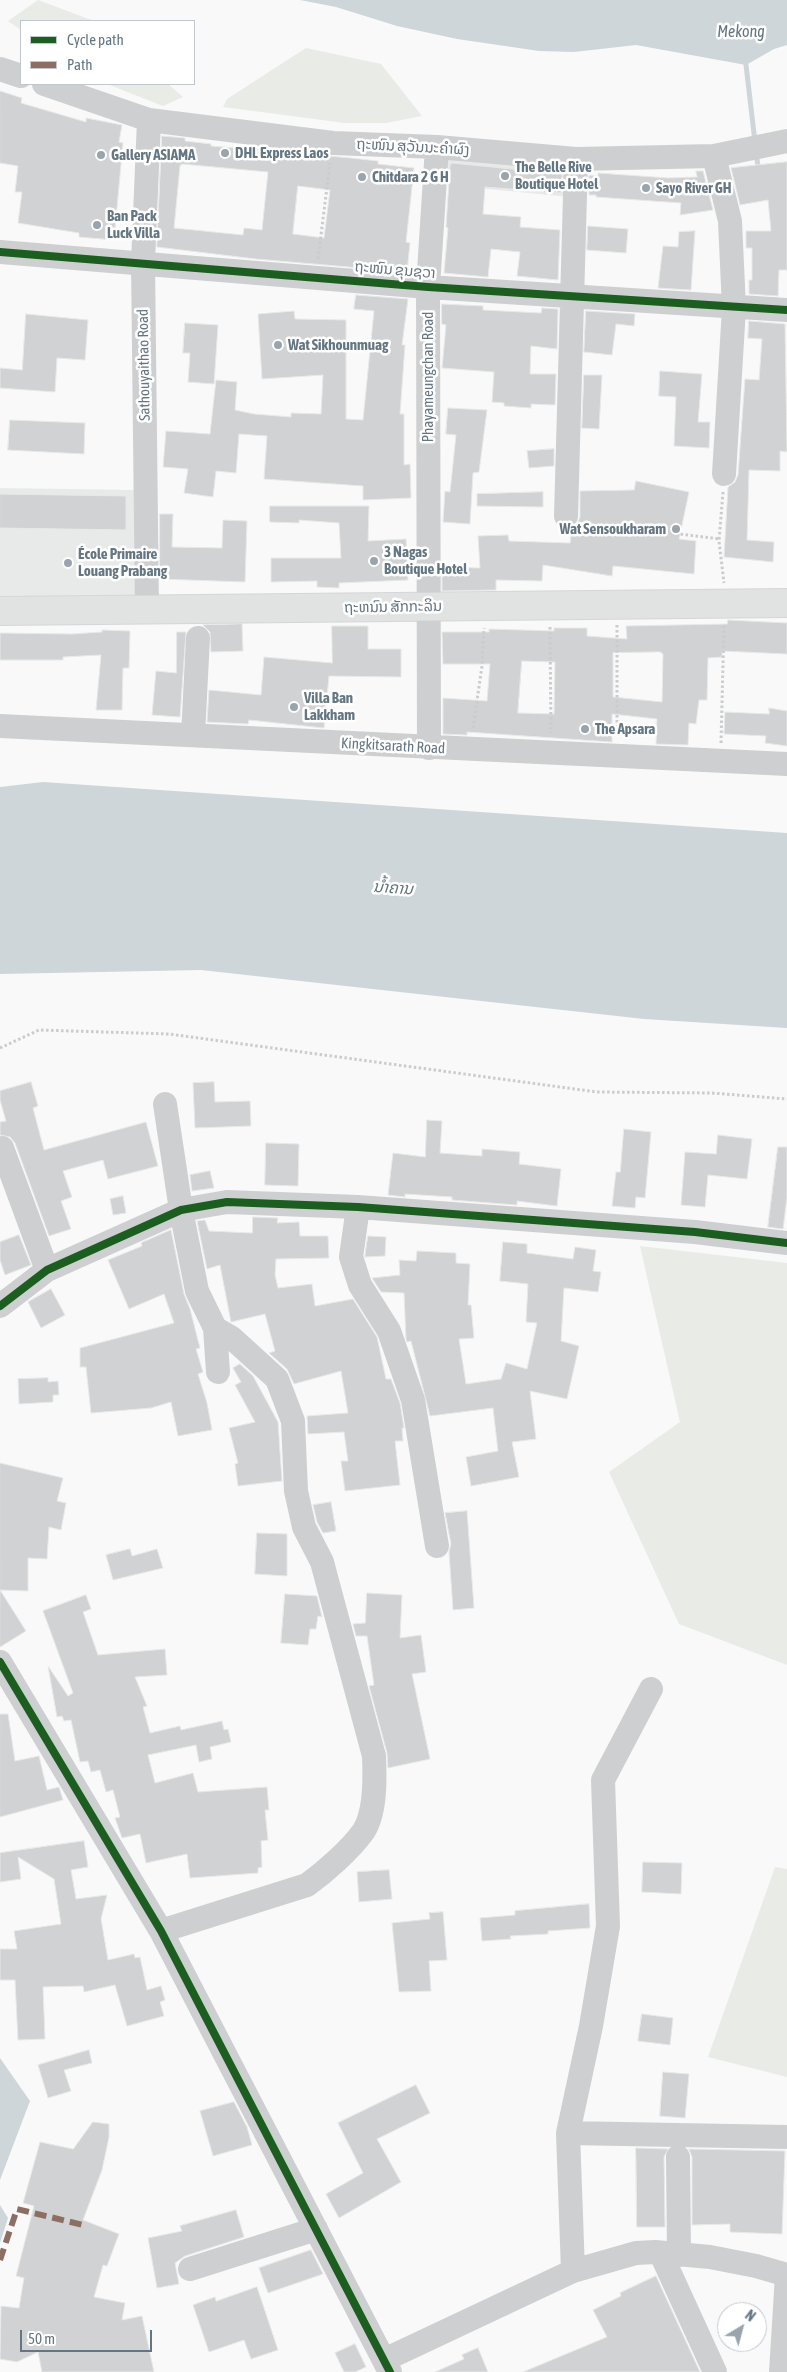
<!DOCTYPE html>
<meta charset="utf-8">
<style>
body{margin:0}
#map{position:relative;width:787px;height:2372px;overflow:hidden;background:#f9f9f9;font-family:"Asap Condensed",sans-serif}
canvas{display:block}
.legend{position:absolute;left:20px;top:20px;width:175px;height:65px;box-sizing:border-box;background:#fff;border:1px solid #c1c8cd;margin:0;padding:6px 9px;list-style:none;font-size:15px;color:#657683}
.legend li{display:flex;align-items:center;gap:10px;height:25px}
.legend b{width:25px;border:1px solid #c1c8cd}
.north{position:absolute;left:717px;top:2302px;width:50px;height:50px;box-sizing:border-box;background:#fff;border:1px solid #c1c8cd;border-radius:50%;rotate:37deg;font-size:14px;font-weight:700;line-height:20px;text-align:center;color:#657683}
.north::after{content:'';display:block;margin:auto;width:18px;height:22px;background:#99a4ac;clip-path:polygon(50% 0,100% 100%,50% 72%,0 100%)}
.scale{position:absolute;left:20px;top:2330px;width:132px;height:22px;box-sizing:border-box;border:2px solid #657683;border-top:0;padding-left:6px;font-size:15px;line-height:18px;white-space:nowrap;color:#657683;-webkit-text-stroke:4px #fff;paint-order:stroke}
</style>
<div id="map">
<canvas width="787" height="2372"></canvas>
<ul class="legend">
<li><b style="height:6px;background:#1b5e20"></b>Cycle path</li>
<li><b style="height:6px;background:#8d6e63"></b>Path</li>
</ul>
<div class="north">N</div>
<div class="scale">50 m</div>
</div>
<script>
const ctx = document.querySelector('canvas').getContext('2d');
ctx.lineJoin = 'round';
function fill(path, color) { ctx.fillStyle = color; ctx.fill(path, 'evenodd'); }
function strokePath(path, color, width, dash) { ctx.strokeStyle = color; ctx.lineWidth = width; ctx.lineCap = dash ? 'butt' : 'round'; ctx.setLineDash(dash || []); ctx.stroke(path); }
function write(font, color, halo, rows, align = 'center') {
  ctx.font = font + ' "Asap Condensed","Noto Sans Lao",sans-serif'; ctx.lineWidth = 5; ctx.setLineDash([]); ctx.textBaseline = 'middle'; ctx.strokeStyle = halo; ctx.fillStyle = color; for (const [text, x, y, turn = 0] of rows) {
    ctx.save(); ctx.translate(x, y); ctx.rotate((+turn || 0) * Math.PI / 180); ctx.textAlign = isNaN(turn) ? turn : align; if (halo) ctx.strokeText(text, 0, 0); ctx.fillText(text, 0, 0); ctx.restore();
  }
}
const built = new Path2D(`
 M441,155L571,167L569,197L438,184Z
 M0,488L136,490L135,597L0,596V528L125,530L126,497L0,494Z`);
const green = new Path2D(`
 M38,0L94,21H21V30L8,21Z
 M306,48L381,64L422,116L386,123H345L223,107L227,99Z
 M107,84H168L183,97L163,106Z
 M640,1246L787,1263V1665L679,1624L609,1472L680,1422Z
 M775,1867L787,1869V2077L708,2057Z`);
const water = new Path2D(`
 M300,0H787V45L774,49L746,65L636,45L574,52L539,51L457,39L397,26L336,7Z
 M43,782L787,833V1028L644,1019L201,970L0,974V787Z
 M0,2058L30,2101L0,2180Z
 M0,2205L8,2218L0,2243Z`);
const stream = new Path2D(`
 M746,65L755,142
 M756,153L759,172`);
const building = new Path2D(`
 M0,91L22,98L21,103L86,122V118L122,125L119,142L123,143L114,240L79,237V233L18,223L22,192H15L18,166L0,163Z
 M162,136L185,138V141L211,144V146L351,158L378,161V164L414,168L406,242L410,243L407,272L256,259L157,247ZM182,164L268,172L262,230L244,228L243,235L174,228L180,166ZM298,186L330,190L324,238L293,234Z
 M787,162V270H779L778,296L749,294V280H752V248H746V231H771L768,200L740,205L731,168Z
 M452,163L562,174L561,193L485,187L483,214L521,217L520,227L560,230L558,280L517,276L520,252L491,249L488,277L444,273L448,228L446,227L450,166Z
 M696,171H703L713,210L680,215L681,203L596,197V195H589V175L598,176V173L668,178L697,177Z
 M588,226L628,229L626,253L587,250Z
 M695,231L691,290L658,288L663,246L678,247L679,232Z
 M356,295L408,299L402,345H405L400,414H404V465L410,464L411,498L363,500V486L264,479L267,436L239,434L236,473L216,471L213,497L184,493L188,469L163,467L166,431L210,434L216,380L237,382L235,410L254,414L291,417V413L321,414L323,375L262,379L258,314L294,311L295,319L346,320V419L363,420L374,311L354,309Z
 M442,304L483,306V310L541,313L542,308L558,309L557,349L531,346L530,374H556L555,405L531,404V408L504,406V403L492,402L494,372L442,368L446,325L442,324Z
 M586,311L635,314L634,326L616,324L612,355L584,352Z
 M26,314L88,320L85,360L57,358L55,392L0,388V368L22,370Z
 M749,321L785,324L787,452L780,451V471L749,470L747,540L774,542L773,562L724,557L728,487L735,482L738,475L745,379L759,380L762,339L748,338Z
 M185,323L218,325L214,384L188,382L190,353H183Z
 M660,371L702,374L698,422H710L709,448L674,446L676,397L659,396Z
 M584,375H602L599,429L582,428Z
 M448,408L487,410L479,472L473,473L470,524L443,522L445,491L450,492L456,435L446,434Z
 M10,420L85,423L84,454L8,450Z
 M554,449V466L529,468L527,451Z
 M636,481L689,492L679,539L696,541L694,574L613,566L612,576L543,565L542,581L496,580V590L442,591V567L480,568L478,536L508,535L509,541L570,543L572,528L577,524L580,517V491L634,490Z
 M543,492V507L477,506V494Z
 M0,494L126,496V530L0,528Z
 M270,506H369L368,541L406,539L408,580L339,583V588L317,587V581L271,582V558H341L339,523L299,520V523L270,522Z
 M160,514H173L172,547L222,548L223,520L247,521L245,582L160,579Z
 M728,620L787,623V654L722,651V657L708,658L707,700H699L696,724L689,723L688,745L656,744L657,719L612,714V742L467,732V735L443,734V698L487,701L490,664H443L442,632H489V629L554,631V628H587V636L627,639L626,626L727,624ZM660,652L663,654L662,702L613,697V653ZM522,661L555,662L554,714L518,713Z
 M242,624L243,651L211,652L210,632L203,625Z
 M332,626H368V649H401V677L329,676L324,728L249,720L248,724L207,722L209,690L261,695L264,657L332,663Z
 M102,630L130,631L129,668H123L122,710H96L101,655L63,657V660H0V633L72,634L102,632Z
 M177,632H186L180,717L152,715L156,671L176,673Z
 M769,708L787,711V746L765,743L766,736L724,734L725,712L769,714Z
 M31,1082L38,1106L33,1108L44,1150L146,1122L158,1166L108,1179L103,1160L63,1171L72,1197L61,1201L71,1229L49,1236L15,1143L10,1137L0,1135V1122L6,1121L0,1100V1091Z
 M214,1082L215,1102L250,1101L251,1126L195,1128L193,1083Z
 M427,1120L442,1121L440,1153L482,1156V1149L520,1152L519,1164L561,1169L557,1206L517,1201V1205L452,1200V1197L405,1194V1197L388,1195L393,1153L425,1157Z
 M624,1129L651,1132L645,1198L636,1197L635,1208L612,1206L616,1172H620Z
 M718,1135L752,1139L747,1179L708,1175L705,1207L681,1205L685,1152L716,1154Z
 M266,1143L299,1144L298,1186L265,1185Z
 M778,1147H787V1197L783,1229L768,1227Z
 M210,1171L214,1188L192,1191L190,1175Z
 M123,1196L126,1213L113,1215L110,1199Z
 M253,1217L278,1218L277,1223L299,1222L300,1236H328L329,1258L276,1259L275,1275L278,1288L312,1284L315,1306L353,1299L377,1337L386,1379H391L400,1403L404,1428H402L403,1441H395L400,1485L345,1491L341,1461H348L344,1432L308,1434L307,1416L348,1413L341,1371L294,1384L287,1369L269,1353L275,1351L265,1314L231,1322L220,1265L207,1269L197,1221L205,1220L209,1231L252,1233Z
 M171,1230L184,1294L190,1309L200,1348L196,1349L203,1372L198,1374L207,1403L212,1430L178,1436L171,1402L151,1408L91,1413L86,1367H80V1348L174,1323L164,1294L129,1309L108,1260L142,1246L141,1243Z
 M19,1235L31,1265L5,1275L0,1260V1242Z
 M368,1236L386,1237L385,1256L365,1257Z
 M503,1242L527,1244V1253L573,1259L575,1247L596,1250L593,1271L601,1272L598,1292L564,1288L561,1341L579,1346L567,1399L530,1391L536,1439L512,1442L519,1477L471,1486L466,1457L498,1451L493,1408L430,1416L411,1341L407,1342L406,1339L404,1293L381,1292L372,1278L400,1275L399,1260L416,1261L417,1251L456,1253V1263L470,1264L468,1305H471L474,1338L459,1339L466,1384L501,1379L506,1363L527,1369L537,1323L526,1322L528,1284L500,1281Z
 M51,1289L65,1315L41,1328L28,1302Z
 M240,1364L253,1376L278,1422L282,1481L238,1486L235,1464L238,1463L229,1428L255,1422L235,1385L241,1382L233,1368Z
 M48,1378V1382L58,1381L59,1395H53V1402L19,1404L18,1379Z
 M0,1463L63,1478L57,1501L66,1503L61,1530L49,1527L47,1559L28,1558V1591L0,1590Z
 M331,1502L336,1531L323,1533L317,1522L313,1505Z
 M467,1511L474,1608L453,1610L449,1552L451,1544L445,1513Z
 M257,1533L287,1534V1576L255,1574Z
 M130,1549L132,1556L157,1549L163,1568L113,1580L106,1555Z
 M0,1590L26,1631L0,1647Z
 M367,1593L402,1595L400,1638L421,1635L426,1672L412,1674L430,1759L388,1768L387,1753L369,1686L374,1685L367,1636H356L353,1624L365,1623Z
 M285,1594L317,1596L322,1617L318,1616L316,1629H310L308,1645L281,1643Z
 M86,1595L91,1609L83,1612L98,1655L165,1649L167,1675L135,1677L147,1706L143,1707L150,1733L180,1726L181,1730L222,1721L224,1730L228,1729L231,1742L210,1747L212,1759L199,1762L196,1745L148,1755L155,1783L193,1773L198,1792L267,1787L269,1810H265L268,1840L261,1841L262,1867L258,1868V1873L190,1878L187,1854L146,1863L140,1834L122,1838L115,1818L120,1817L113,1790L106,1792L100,1770L91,1772L88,1761L80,1762L71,1720L64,1721L62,1716L57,1717L48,1666L68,1696L73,1693L43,1611Z
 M0,1714H8L15,1761L39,1756L47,1790L59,1787L63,1800L0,1817Z
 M84,1841L88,1867L71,1870L76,1899L107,1895L101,1919L108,1960L134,1954L135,1958L140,1957L147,1990L161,1986L165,2000L160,2002L164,2016L127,2026L115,1985L84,1992L83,1986L43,1987L45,2039L18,2040L15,1980H0V1949H17L14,1931L61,1924L54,1879L18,1857L21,1879L0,1882V1853Z
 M643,1862L682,1863L681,1894L642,1892Z
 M389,1870L392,1899L359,1902L357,1872Z
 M589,1904L590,1928L548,1931V1934L510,1936L511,1939L482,1941L480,1918L515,1915V1911Z
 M443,1912L447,1960L429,1961L431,1991L399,1992L392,1923L430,1919L429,1913Z
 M642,2014L673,2018L670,2045L638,2041Z
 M89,2050L92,2063L64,2070L71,2091L48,2098L38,2065Z
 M663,2072L689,2074L685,2118L660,2116Z
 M416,2085L430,2113L377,2139L401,2182L339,2218L326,2194L363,2173L338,2123Z
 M234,2102L247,2127L252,2145L213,2156L200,2111Z
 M93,2122L109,2124V2137L102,2170L83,2220L119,2234L107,2266L103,2265L94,2297L125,2303L122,2320L142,2316L154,2372H42L38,2352L17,2362L0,2359L1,2306L19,2308L24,2278L16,2276L34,2206L23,2203L40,2142L73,2149Z
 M636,2148L668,2149L664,2157L665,2227H637Z
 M689,2149L785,2151L782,2234L730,2232V2224L692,2225V2157Z
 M236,2210L244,2237L185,2256L175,2263L179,2284L157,2288L148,2238L182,2231L180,2226Z
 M311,2250L323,2274L268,2293L259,2268Z
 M656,2276L700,2372H523L607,2337L593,2310L621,2296L620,2293Z
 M257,2287L278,2350L251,2359L244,2340L209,2352L193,2305L215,2297L216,2301Z
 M355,2344L366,2367L355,2372H344L335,2353Z
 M478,2348L488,2372H435L464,2359L462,2355Z`);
const path = new Path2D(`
 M318,259L330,163
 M723,492L719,541L724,583
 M631,528L720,539
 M617,625V736
 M550,627L551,733
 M473,728L482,666L484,628
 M721,743L724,624
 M0,1048L39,1030L169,1034L597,1092L712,1093L787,1099`);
const minor = new Path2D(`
 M0,69L21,76
 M44,84L149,120L333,143L437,147L576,159L714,156L787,141
 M714,156L730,221L734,308L724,474
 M0,252L428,287L787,310
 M566,516L576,159
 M147,610L143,262L149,120
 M0,726L787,764
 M193,735L198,638
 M429,748L428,287L437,147
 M165,1104L181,1210L197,1291L215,1328
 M2,1148L47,1270
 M358,1207L351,1257L360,1285L389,1331L413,1400L437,1546
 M0,1306L47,1270L181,1210L227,1202L358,1207L695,1232L787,1243
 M0,1662L161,1931L390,2372
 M161,1931L307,1885C325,1872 350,1850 363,1832C376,1813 375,1778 374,1756L322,1562L304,1527L296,1491L293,1421L277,1379L232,1338L215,1328L218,1372
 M568,2133L787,2137
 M678,2157L679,2255
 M655,2252L662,2256L715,2372
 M190,2269L316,2229
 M573,2271L568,2133L591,2026L608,1926L603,1780L651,1689
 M384,2360L573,2271L636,2253L655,2252L710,2257L756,2266L787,2275L781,2372`);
const major = new Path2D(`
 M0,611L787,603`);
const quiet = new Path2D(`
 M0,2260L17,2209L83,2225`);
const cycleway = new Path2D(`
 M0,252L428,287L787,310
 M0,1306L47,1270L181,1210L227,1202L358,1207L695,1232L787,1243
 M0,1662L161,1931L390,2372`);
const markers = [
 [225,153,5,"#99a4ac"],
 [101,155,5,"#99a4ac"],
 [505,176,5,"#99a4ac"],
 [362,177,5,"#99a4ac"],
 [646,188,5,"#99a4ac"],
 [97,225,5,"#99a4ac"],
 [278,345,5,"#99a4ac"],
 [676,529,5,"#99a4ac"],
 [374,561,5,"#99a4ac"],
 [68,563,5,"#99a4ac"],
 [294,707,5,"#99a4ac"],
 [585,729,5,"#99a4ac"]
];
const streetNames = [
 ["ຖະໜົນ ສຸວັນນະຄໍາຜົງ",413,147,3],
 ["ຖະໜົນ ຂຸນຊວາ",395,270,5],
 ["Sathouyaithao Road",144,365,-91],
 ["Phayameungchan Road",428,377,-90],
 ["ຖະຫນົນ ສັກກະລິນ",393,607,-1],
 ["Kingkitsarath Road",393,746,3]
];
const poiNames = [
 ["DHL Express Laos",235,153],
 ["Gallery ASIAMA",111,155],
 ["The Belle Rive",515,167],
 ["Boutique Hotel",515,184],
 ["Chitdara 2 G H",372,177],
 ["Sayo River GH",656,188],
 ["Ban Pack",107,216],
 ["Luck Villa",107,233],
 ["Wat Sikhounmuag",288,345],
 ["Wat Sensoukharam",666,529,"right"],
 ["3 Nagas",384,552],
 ["Boutique Hotel",384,569],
 ["École Primaire",78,554],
 ["Louang Prabang",78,571],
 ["Villa Ban",304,698],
 ["Lakkham",304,715],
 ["The Apsara",595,729]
];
const waterNames = [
 ["Mekong",741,32],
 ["ນ້ຳຄານ",393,888,4]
];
fill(built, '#e8e9e9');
fill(green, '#e8ebe6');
fill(water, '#ced6d9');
strokePath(stream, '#ced6d9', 5);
fill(building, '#d0d2d3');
strokePath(building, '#e8e8e8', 1);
strokePath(major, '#d5d6d7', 30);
strokePath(path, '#cbcccd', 3, [2.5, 2.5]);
strokePath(minor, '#cecfd0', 24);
strokePath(major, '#e1e2e2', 28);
strokePath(quiet, '#8d6e63', 6, [12, 6]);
strokePath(cycleway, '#1b5e20', 8);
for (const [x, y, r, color] of markers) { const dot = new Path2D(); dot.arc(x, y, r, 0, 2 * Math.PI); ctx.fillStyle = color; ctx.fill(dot); strokePath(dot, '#fff', 2); }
write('15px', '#657683', '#fff', streetNames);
write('bold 15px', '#657683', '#fff', poiNames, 'left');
write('italic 16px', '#60757c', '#fff', waterNames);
</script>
